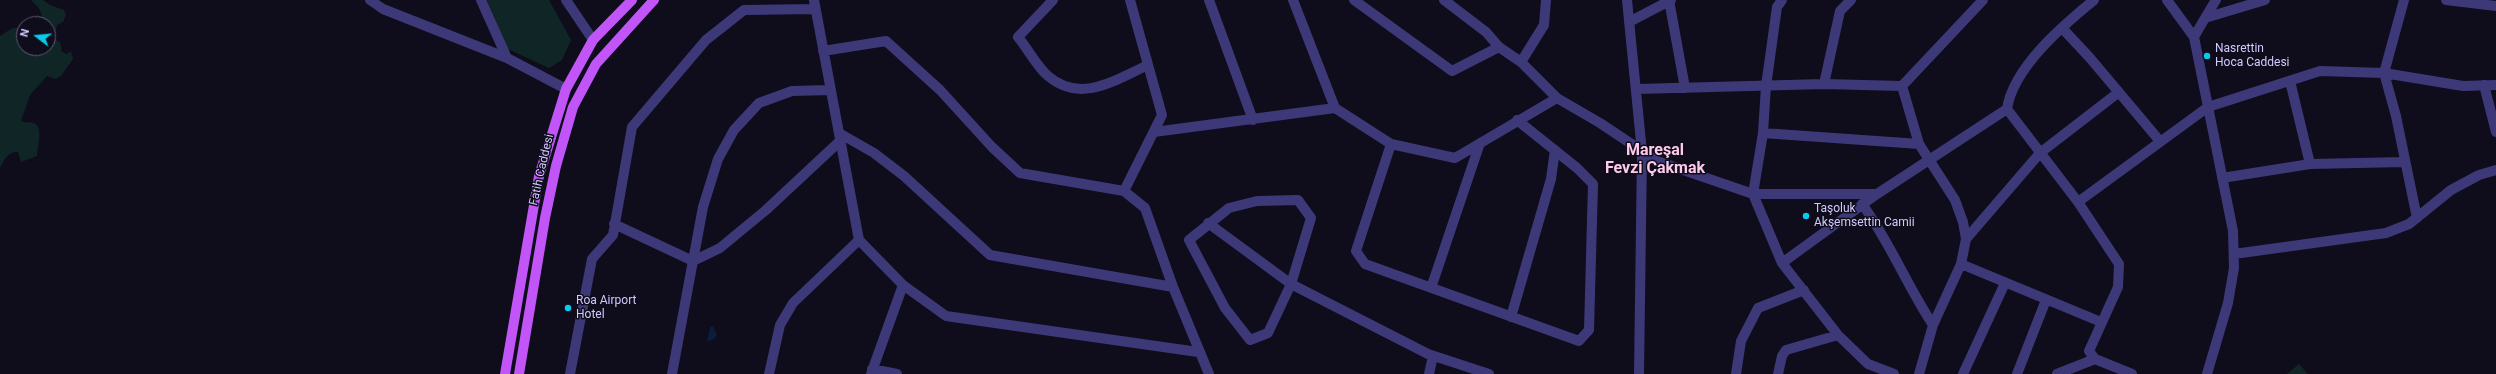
<!DOCTYPE html>
<meta charset="utf-8">
<style>
body{margin:0}
#map{position:relative;width:2496px;height:374px;overflow:hidden;background:#0f0c1c;font-family:Roboto,sans-serif}
canvas{display:block}
.north{position:absolute;left:16px;top:16px;width:40px;height:40px;box-sizing:border-box;background:#0f0c1c;border:1px solid #5d5876;border-radius:50%;rotate:286deg;font-size:11px;font-weight:700;line-height:16px;text-align:center;color:#d1cafd}
.north::after{content:'';display:block;margin:auto;width:14px;height:18px;background:#09cbe9;clip-path:polygon(50% 0,100% 100%,50% 72%,0 100%)}
</style>
<div id="map">
<canvas width="2496" height="374"></canvas>
<div class="north">N</div>
</div>
<script>
const ctx = document.querySelector('canvas').getContext('2d');
ctx.lineJoin = 'round';
function fill(path, color) { ctx.fillStyle = color; ctx.fill(path, 'evenodd'); }
function strokePath(path, color, width, dash) { ctx.strokeStyle = color; ctx.lineWidth = width; ctx.lineCap = dash ? 'butt' : 'round'; ctx.setLineDash(dash || []); ctx.stroke(path); }
function write(font, color, halo, rows, align = 'center') {
  ctx.font = font + ' Roboto,sans-serif'; ctx.lineWidth = 3; ctx.setLineDash([]); ctx.textBaseline = 'middle'; ctx.strokeStyle = halo; ctx.fillStyle = color; for (const [text, x, y, turn = 0] of rows) {
    ctx.save(); ctx.translate(x, y); ctx.rotate((+turn || 0) * Math.PI / 180); ctx.textAlign = isNaN(turn) ? turn : align; if (halo) ctx.strokeText(text, 0, 0); ctx.fillText(text, 0, 0); ctx.restore();
  }
}
const green = new Path2D(`
 M31,0H43L50,5L64,10L66,15L63,22L57,25L54,39L60,42L62,52L67,54L71,51L73,59L61,76L56,79L47,76L30,95L22,118L21,121C25,123 30,122 34,123C44,127 37,148 37,156L21,162L18,152C6,152 5,160 0,168V36C8,31 14,25 24,29V48H48V24H45L39,8Z
 M487,0H549L571,40L562,60L549,68L508,49Z
 M2299,364L2308,374H2287Z`);
const water = new Path2D(`
 M713,326L717,335L714,339L707,342L710,327Z`);
const minor = new Path2D(`
 M370,0L383,9L507,58L566,89
 M481,0L507,58
 M566,0L593,40
 M814,0L859,240L903,285L871,374
 M1053,0L1018,37C1028,49 1037,67 1048,76C1081,104 1115,80 1148,65
 M1130,0L1162,115L1124,191L1145,208L1173,287L1209,374
 M1209,0L1253,120
 M1293,0L1335,108
 M1354,0L1452,71L1499,47
 M1444,0L1486,32L1499,47L1521,62L1557,98L1600,123L1657,161L1753,194H1877
 M1627,0L1642,152L1639,374
 M1669,0L1685,88
 M1782,0L1777,7L1766,86L1763,133L1753,194L1782,263L1838,335L1868,364L1894,374
 M2167,0L2194,37L2233,231L2234,268L2228,303L2207,374
 M2404,0L2384,73L2396,116L2417,218
 M2446,0L2496,6
 M2205,18L2216,0
 M1629,22L1671,0
 M2063,29L2090,58L2159,140
 M2194,37L2205,18L2265,0
 M823,51L886,41L940,90L992,147L1020,173L1124,191
 M1521,62L1544,25L1546,0
 M2290,81L2310,164
 M1824,84L1840,11L1851,0
 M2484,85L2496,132
 M1637,89L1824,84L1902,86
 M2007,109L2078,202L2119,264L2118,287L2089,351L2095,359L2132,374
 M1154,132L1335,108L1391,144L1455,158L1557,98
 M839,133L874,153L904,176L990,255L1173,287
 M1763,133L1919,144
 M1391,144L1356,251L1365,264L1579,341L1589,330L1593,184L1577,168L1517,120
 M2222,178L2310,164L2405,162
 M1298,200L1311,218L1291,284L1268,333L1250,340L1225,308L1189,240L1229,208L1257,201Z
 M2078,202L2208,107L2320,71L2384,73L2463,86L2496,85
 M1862,204C1890,242 1907,286 1933,325
 M1208,223L1291,284L1428,354L1489,374
 M614,224L693,261L720,248L766,210L840,141
 M1966,239L2040,153L2119,92
 M2234,254L2386,233L2409,224L2451,190L2479,175L2496,170
 M1782,263L1877,194L2007,109C2013,68 2062,26 2094,0
 M1961,264L2101,322
 M903,285L946,316L1198,352
 M1431,288L1480,143
 M1511,317L1551,179L1555,150
 M872,369L897,374
 M570,374L592,259L613,235L632,127L706,40L744,10L815,9
 M672,374L703,207L718,159L734,130L759,103L792,91L831,90
 M769,374L780,325L793,303L859,240
 M1429,374L1433,356
 M1736,374L1741,341L1758,308L1804,290
 M1778,374L1782,356L1786,350L1838,335
 M1919,374L1933,325L1961,264L1966,239L1963,222L1955,200L1919,144L1902,86L1983,0
 M1963,374L2005,283
 M2017,374L2046,300
 M2057,374L2095,359`);
const major = new Path2D(`
 M505,374L539,176L566,89L593,40L632,0
 M519,374L545,218L556,166L573,107L596,64L654,0`);
const markers = [
 [2207,56,4,"#09cbe9"],
 [1806,216,4,"#09cbe9"],
 [568,308,4,"#09cbe9"]
];
const poiNames = [
 ["Nasrettin",2215,49],
 ["Hoca Caddesi",2215,63],
 ["Taşoluk",1814,209],
 ["Akşemsettin Camii",1814,223],
 ["Roa Airport",576,301],
 ["Hotel",576,315]
];
const streetNames = [
 ["Fatih Caddesi",542,170,-77]
];
const districtNames = [
 ["Mareşal",1655,151],
 ["Fevzi Çakmak",1655,169]
];
fill(green, '#102626');
fill(water, '#0c1c3b');
strokePath(minor, '#3d3979', 10);
strokePath(major, '#c155f8', 10);
for (const [x, y, r, color] of markers) { const dot = new Path2D(); dot.arc(x, y, r, 0, 2 * Math.PI); ctx.fillStyle = color; ctx.fill(dot); strokePath(dot, '#0f0c1c', 1.5); }
write('12px', '#d1cafd', '#0f0c1c', poiNames, 'left');
write('12px', '#d1cafd', '#0f0c1c', streetNames);
write('bold 16px', '#fdcbe9', '#0f0c1c', districtNames);
</script>
